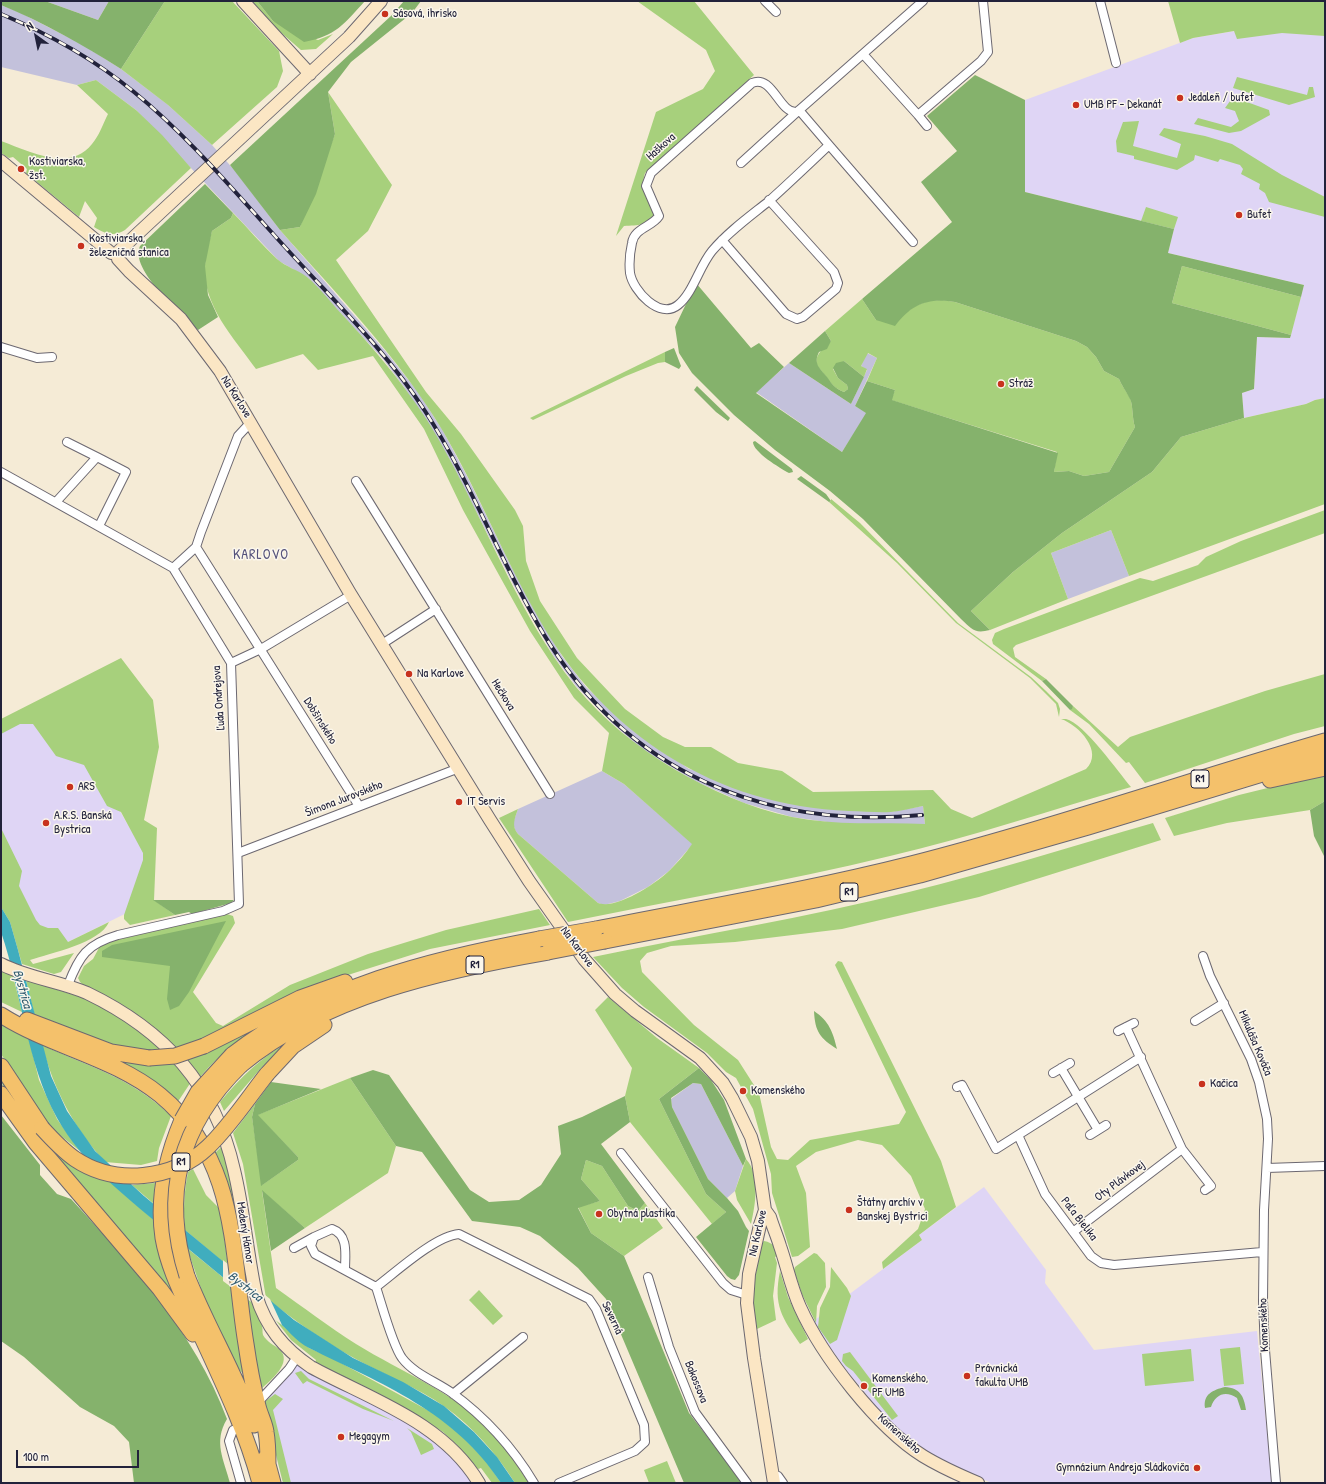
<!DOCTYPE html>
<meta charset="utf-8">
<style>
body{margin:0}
#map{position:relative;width:1326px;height:1484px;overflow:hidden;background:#f5ebd6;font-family:"Patrick Hand",sans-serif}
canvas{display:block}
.frame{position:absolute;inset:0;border:2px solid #22223b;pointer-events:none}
.north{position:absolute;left:16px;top:16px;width:40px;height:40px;-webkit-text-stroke:3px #fbf7ec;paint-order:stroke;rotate:327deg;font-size:11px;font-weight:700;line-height:16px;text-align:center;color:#22223b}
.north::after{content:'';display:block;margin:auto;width:14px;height:18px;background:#22223b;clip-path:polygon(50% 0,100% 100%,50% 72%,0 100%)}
.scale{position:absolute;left:16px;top:1450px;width:123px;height:18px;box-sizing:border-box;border:2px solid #22223b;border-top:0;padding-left:5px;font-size:12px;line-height:14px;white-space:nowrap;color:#22223b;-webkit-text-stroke:3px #fbf7ec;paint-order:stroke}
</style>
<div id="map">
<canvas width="1326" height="1484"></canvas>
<div class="frame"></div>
<div class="north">N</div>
<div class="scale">100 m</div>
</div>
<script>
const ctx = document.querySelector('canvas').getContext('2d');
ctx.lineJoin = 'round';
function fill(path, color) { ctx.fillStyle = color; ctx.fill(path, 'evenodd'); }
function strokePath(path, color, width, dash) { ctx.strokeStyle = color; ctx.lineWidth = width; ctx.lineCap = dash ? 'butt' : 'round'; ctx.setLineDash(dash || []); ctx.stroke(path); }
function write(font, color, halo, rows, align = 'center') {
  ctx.font = font + ' "Patrick Hand",sans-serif'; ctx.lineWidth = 3; ctx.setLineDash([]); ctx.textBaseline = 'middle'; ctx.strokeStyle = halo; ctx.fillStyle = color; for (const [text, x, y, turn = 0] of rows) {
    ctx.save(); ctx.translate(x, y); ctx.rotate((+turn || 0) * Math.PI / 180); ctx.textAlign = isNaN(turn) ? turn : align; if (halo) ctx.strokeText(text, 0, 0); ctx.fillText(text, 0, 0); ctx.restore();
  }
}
const built = new Path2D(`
 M1325,16V398L1315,400L1306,404L1244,418L1242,393L1254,389L1257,337L1290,338L1304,285L1168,253L1174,229L1025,192V100L1193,38Z
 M32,706L89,758L145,854L153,900L68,942L33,950L1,901V720Z
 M984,1187L1046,1270L1045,1283L1094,1350L1257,1331L1272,1483H992L960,1470L912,1443L884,1416L848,1372L812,1322L922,1240L919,1235Z
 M301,1358L432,1426L480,1483H283L263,1403Z`);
const industrial = new Path2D(`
 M45,1H109L98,20Z
 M1,5L21,13L83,45L121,69L167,104L212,145L236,172L280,230L387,353L418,392L443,431L468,478L511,566L540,620L562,656L586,687L623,722L689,769L890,812L923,806L925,824H841L792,817L744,803L693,780L643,750L613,724L576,686L553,655L514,586L450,460L404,387L383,359L308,278L279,261L136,110L96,80L77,85L1,67Z
 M867,353L877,358L855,406L867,413L842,452L756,392L789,363L851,404L867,370L861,366Z
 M1111,530L1129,576L1068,599L1051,553Z
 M602,771L624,784L693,844L669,871L648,887L620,901L604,905L598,903L518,834L515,830L513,823L518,809Z
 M693,1083L701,1084L743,1166L735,1191L727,1198L708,1179L672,1107L671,1099Z`);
const green = new Path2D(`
 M165,1H232L279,51L283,71L277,87L212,145L168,105L121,69Z
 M251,1H257L273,21L318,40L333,34L316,49L301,50L278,30Z
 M637,1H694L754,75L645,173C640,190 647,198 655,213C649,226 638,225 624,226L616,236L656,112L703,89L715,71L706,50Z
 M1168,1H1325V36L1282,33L1237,39L1234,31L1193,38L1180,43Z
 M1237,77L1307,95L1309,87H1313L1315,97L1289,105L1233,88Z
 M96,80L136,110L162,135L191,168L125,230C114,237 105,234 94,227L97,218L85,201L79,217L26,173L27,169L13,157L9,158L1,153V141C29,151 69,173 92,144C99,136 103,124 108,114L77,85Z
 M328,92L392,185L368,231L336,260L426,392L461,434L515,510L523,526L526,561L540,601L577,658L625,709L663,737L685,747H711L738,763L782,771L813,792L933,790L951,809L972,818L1086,769C1104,752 1079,725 1061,719H1066C1084,723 1119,773 1131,787C1051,810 971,837 890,856C783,882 675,900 568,922L499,818L518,809C515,818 511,826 518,834L598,903C616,910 657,883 670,870C678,862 686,853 692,844L624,784L602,771L609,733L574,698L530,631L463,510L424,429L373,356L318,370L303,354L256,369C234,338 202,305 205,265C206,254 209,242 212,231L231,218L233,213C248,228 262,245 277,259C286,267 298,270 307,277C318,286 328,299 337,309C370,344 401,380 427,420C481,506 512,607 576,687C604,720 637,747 674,769C710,790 750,808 792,817C836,826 880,822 925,824L923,806C912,808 901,811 891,812C877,813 863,811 849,811C716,806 604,734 539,619C504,558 479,493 444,433C400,358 337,295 280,230L300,227L335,134Z
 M1233,97L1269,110L1270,115L1241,131L1229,133L1194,124L1198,118L1231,127L1239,121L1235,111L1225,108Z
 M1139,121L1133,146L1177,158L1181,144L1159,135L1164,128L1205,136L1232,144L1282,175L1325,197V217L1269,202L1265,193L1259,189L1260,184L1241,174L1243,169L1240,165L1220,159L1218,162L1195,155L1194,160L1177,170L1134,159V156L1117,152L1116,141L1123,122Z
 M1146,207L1178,217L1174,229L1141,221Z
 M1182,266L1301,297L1291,335L1172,303Z
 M862,299L876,320L904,314L915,306L928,301L942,300L955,302L1076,341L1087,347L1096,357L1104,371L1119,379C1122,386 1126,391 1130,398C1133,404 1132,419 1135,427L1109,472L1084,476L1069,471L1054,472L1057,452L891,400L895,390L867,381L877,358L868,353L861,366L867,369L864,377L844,361L833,369L838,378L847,385L848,389L844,392C834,388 833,385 827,378C825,374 821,371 819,368C811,357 824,348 831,341L825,331Z
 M665,352V362L658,363L626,376L533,420L530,418Z
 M1325,398V504L1129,576L1111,530L1051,553L1068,599L990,630L971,611L1013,572L1062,533L1152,472L1181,437L1244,418L1306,404L1315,400Z
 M831,499L860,523L958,623L1031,677L1046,691L1058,703L1060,709L1059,717L1056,704L1030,678L956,623L897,563L829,502L831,501Z
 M1325,510V533L1016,645L1013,648L1015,657L1046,679L1042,681L993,644L992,640L995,633L1004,629L1140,578L1153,581L1198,565L1206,557L1241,541Z
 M121,658L153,700L159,747L144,820L157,828L154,900L175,915L130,925L124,919V915L143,860V853L121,812L107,806L84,765L56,756L33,724H20L1,734V719Z
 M1325,674V726L1294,734L1145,783L1129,762L1126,763L1089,724L1070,710L1073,706L1118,747L1130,737L1265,691Z
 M1325,774V801L1310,810L1227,823L1174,836L1165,818L1239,795Z
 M1153,823L1161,840L979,897L842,929L735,942L671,946L647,953L640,961L642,972L694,1025L738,1060L759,1093L771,1147L777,1159L788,1160L810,1140L899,1124L906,1112L835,965L838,961L842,962L941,1161L956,1207L919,1235L922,1240L883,1269L882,1262L918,1229L925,1209L911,1176L882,1145L858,1140L816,1152L796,1166L806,1193L810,1247L798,1256L792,1257L772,1193L771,1174L753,1109L736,1078L726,1072L707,1053L644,1007L622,988L593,957C698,935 805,918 909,892C991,872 1072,846 1153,823Z
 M1,828L22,871L19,886L36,920L40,925L48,928H58L68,942L109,922C100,943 51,953 30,960L33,964L74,953L61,972L54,974L22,964L10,922L1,907Z
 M539,909L550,925L430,949L351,974L317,986L211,1037L178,1049C155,1027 130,1009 102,996C92,991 82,988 78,978L84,966L93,959L100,946L116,940L227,914L233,916L235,923L193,992L216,1023L223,1026L290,985L368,954L446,930Z
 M1,970L13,976L22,1012L1,1002Z
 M26,980L90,1000L118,1014L165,1052H134L35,1017Z
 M608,997L657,1038L699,1068L659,1099L706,1194L726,1212L712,1224L630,1122L625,1096L632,1068L595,1010Z
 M275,1017C246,1034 221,1052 200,1077L186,1059Z
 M1,1023L29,1039L39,1080L57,1119L80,1151L56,1132L38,1111L1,1054Z
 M291,1041L262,1067L224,1111L220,1102C240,1078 263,1055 291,1041Z
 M42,1045C91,1068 131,1077 171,1116L159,1148L157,1161L141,1165L105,1162C74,1128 54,1090 42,1045Z
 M119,1061L143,1063L174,1061L191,1082L177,1103Z
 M350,1078L396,1146L388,1173L305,1228L262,1191L276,1288C303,1307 329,1327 356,1344C403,1373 452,1391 492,1431C507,1446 518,1465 529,1483H515C497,1454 473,1427 445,1407C417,1387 384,1375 354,1358C323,1341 294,1320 266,1298L243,1164L233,1133L255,1104L252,1117L262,1185L298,1160V1157L257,1115Z
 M1,1080L27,1119L56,1153L81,1170L109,1181L154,1220L157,1248L175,1300L64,1169L25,1121L4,1090Z
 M222,1146L233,1189L255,1309C257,1314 261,1320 262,1326C263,1329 262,1332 263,1335C267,1342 274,1345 279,1349C294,1362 270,1381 261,1389L256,1369L235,1210L221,1164L215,1153Z
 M746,1159C761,1175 755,1206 751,1224L737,1200L735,1191Z
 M586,1160L602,1166L628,1206L638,1211L645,1203L663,1228L624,1256L591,1233L578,1207L600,1201L581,1179Z
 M193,1169L206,1195L218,1207L221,1214L228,1266L185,1230C183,1211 184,1192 188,1172Z
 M155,1183L154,1204L132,1185Z
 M764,1241C774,1243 775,1247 779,1255L775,1257L777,1263L773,1296L776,1320L757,1329L753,1304L754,1283L761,1248L760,1244Z
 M187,1248L231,1284L243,1374L235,1364L206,1303Z
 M814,1253L817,1254L825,1263L826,1287L817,1306L816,1323L802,1294L794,1270L795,1267Z
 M831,1267L847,1288L851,1296L837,1340L830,1344L818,1327L820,1308L830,1287Z
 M780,1271L788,1297L808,1339L800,1344C782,1317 773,1306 780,1271Z
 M479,1290L503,1316L493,1325L469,1300Z
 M274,1318L309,1348L330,1357L433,1413L459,1433L486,1461L501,1483H492L481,1468L478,1469L457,1445L443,1432L420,1417L315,1363L316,1360L291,1340Z
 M1240,1347L1244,1384L1224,1386L1220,1349Z
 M1191,1349L1194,1381L1145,1386L1142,1354Z
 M850,1352L898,1416L892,1420L853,1371L846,1366L842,1361L843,1354Z
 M301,1371L309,1379L394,1421L363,1409L307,1381L303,1384L295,1373Z
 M275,1394L283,1399L273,1410L291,1483H283L263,1403Z
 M407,1428L432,1444L434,1449L421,1455L411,1432Z
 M667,1461L676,1483H649L644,1470Z`);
const forest = new Path2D(`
 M1,1H45L98,20L109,1H165L121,69C83,45 43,22 1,5Z
 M257,1H365C344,24 336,36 304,42L273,21Z
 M404,1H421L412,13L351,62L328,92L335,134L316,194L300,227L280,230L230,165L392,15Z
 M975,75L1025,100V192L1174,229L1168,253L1304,285L1301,297L1182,266L1172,303L1291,335L1290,338L1257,337L1254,389L1242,393L1244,418L1181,437L1152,472L1062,533L1013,572L971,611L990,630C974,634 972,629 961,619L863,519L830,491L775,450L734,415L692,373L679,353L675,327L696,283L751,348L759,343L784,367L756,393L842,452L866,413L855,406L867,381L895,390L892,400L1058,453L1054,472L1069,471L1084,476L1109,472L1135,427C1132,419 1133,404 1130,399C1126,391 1122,386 1119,379L1104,371L1096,357L1087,347L1076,341L955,302C927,298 912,304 895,326L876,320L862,299L952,222L921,182L957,151L927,116Z
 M205,184L233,213L231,218L212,231L205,266L208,295L218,317L198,330C182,313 129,270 140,246Z
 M825,331L831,341L827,349L819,352C813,364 820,368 827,377C833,385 834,388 844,392L848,389L847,385L838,378L833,368L836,363L844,361L864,377L851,404L789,363Z
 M674,348L681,366L679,369L665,362V352Z
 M697,386L730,418L728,421L716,412L694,390Z
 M755,441L792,469L793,472L789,473C780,468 753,452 753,442Z
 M801,476L826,494L831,501L829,502L797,479Z
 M1046,679L1073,706L1072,709L1070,710L1042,681Z
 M1325,801V858L1314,836L1310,810Z
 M153,900H234L231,903L192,914L189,912L175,915Z
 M226,921L189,992L179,1006L170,1010L167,999L170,966L102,957V951L112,945Z
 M814,1011C829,1021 833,1032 837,1049C820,1038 815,1032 814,1011Z
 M699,1068L711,1080L724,1100L746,1159L743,1166L701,1084L693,1083L671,1098L672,1107L708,1179L727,1198L738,1211L746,1227L749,1231L739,1275L735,1280L731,1279L727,1276L696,1237L726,1212L706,1194L659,1099Z
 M373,1070L389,1075L470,1190L489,1202L519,1200L541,1185L561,1154L558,1126L582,1117L625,1096L630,1122L601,1144L645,1203L638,1211L628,1206L602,1166L586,1160L581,1179L600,1201L578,1208L591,1233L624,1256L689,1413L743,1483H684L606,1299L578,1268L540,1236L520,1227L472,1221L422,1152L396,1146L350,1078Z
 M271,1082L321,1089L258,1115L298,1157V1160L261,1186L252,1117L255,1104Z
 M1,1115L40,1165V1175L57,1194L71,1199C134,1268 194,1331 227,1419C213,1442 224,1460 230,1483H134L129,1442L114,1426L80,1407L24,1357L1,1341Z
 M262,1190L305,1228L271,1251Z
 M1225,1387C1240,1388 1244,1396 1246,1410H1241L1237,1398C1226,1390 1215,1394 1211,1407L1205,1408C1203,1394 1213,1390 1225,1387Z`);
const water = new Path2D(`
 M1,907L10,922L18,950L51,1076L67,1111L95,1151L144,1196L294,1320L353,1358L403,1382L444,1406L474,1432L497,1457L515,1483H501C455,1412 382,1384 309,1348C296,1342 286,1327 274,1318C236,1288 199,1258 162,1227C124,1195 82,1163 57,1118C26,1061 22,993 1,932Z`);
const pier = new Path2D(`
 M223,1260L270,1299L282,1325L223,1281Z`);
const street = new Path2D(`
 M765,1L776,12
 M1100,1L1116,63
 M863,54L918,115L981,61L988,52L983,1
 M799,110L829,145C809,164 789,183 769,201C749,217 728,232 712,251C699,267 693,293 678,305C660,320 633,291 630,273C629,264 630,252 632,243C634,228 652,227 659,216L646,186L651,173L752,83C773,74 779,114 797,112L923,1
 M918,115L927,126
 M829,145L913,242
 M741,163L797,112
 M722,240L786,314L797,319L803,317L836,289L838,283L834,272L769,200
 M1,347L37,358L52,357
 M67,442L97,457
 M1,472L173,568L231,663L239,904L223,911L118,935C87,944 79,956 68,985
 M356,481L550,794
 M56,502L97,457L126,472L99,526
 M196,547L359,806
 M173,568L196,547L201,532L238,436L251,422
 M382,644L436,609
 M231,663L261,649L351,595
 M238,853L459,768
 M1203,956L1210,976L1251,1059L1259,1082L1267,1119L1268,1139L1264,1210L1263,1301L1265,1350L1276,1483
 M1195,1021L1224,1003
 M1126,1027L1182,1149L1211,1186L1205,1190
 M1118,1031L1134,1023
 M1061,1068L1098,1130
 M1053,1073L1070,1063
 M957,1087L962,1085L996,1149L1141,1057
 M1018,1135L1045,1194L1091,1256L1101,1263L1114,1265L1262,1252
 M1090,1135L1106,1125
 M621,1153L723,1283L731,1290L747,1295
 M1267,1168L1325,1166
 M1073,1232L1182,1149
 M294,1248L314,1237
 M345,1270C345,1255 349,1235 332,1229L314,1237L311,1246L315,1254L376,1287C382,1305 392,1344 402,1358C414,1374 437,1382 452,1393C485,1417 513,1448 534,1483
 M648,1277L669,1347L695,1412L747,1483
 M376,1287C396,1272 435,1236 459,1234L589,1299L596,1309L644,1425L645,1442L635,1451L559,1483
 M453,1394L523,1337
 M262,1398L289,1369L297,1357
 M233,1430L229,1441L241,1483
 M773,1475L778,1476L783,1483`);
const secondary = new Path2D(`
 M243,1L310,74
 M1,161L111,253
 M119,251L349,37L381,1
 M118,259L129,271L181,319L220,371L351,595L490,820L529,881L584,959L615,994L635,1011L700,1058L723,1083L732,1098L751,1137L758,1161L765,1210L760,1225L749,1274L747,1303L754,1358L774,1483
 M1,964C28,978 59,981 87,993C164,1030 215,1085 234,1170C244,1211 247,1253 256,1295C266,1327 283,1348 311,1367C370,1399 443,1422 479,1483
 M765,1210L770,1217C773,1227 777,1236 780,1246C787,1266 791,1287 800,1307C822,1356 877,1427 923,1456C941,1467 959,1475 978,1483`);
const highway = new Path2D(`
 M1270,780L1325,768
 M596,929C702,908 808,890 911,864C1051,828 1187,781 1325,741
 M605,941L816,900L920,875L1088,827L1325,755
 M1,1015C51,1047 113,1057 160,1095C239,1160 231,1253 246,1344C249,1365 253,1386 258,1406C260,1415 265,1423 266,1432C268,1443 268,1455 268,1465
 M27,1020L111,1052L149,1058
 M204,1046L300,998L345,982
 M232,1055C321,986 431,959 539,939
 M241,1065C324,996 444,970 548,952
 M1,1066L42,1128
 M267,1074L293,1046L324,1025
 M1,1094L36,1143L160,1289L193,1334
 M182,1120C166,1158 157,1198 163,1238C168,1267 182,1294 194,1320C219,1375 244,1424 260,1483
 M187,1276C207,1327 236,1374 254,1425
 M266,1457L273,1483`);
const rail = new Path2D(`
 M1,14C49,34 94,59 134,92C194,141 243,202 296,259C341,308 389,355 425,411C471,482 500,561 543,633C626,772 765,830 922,815`);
const highwayBridge = new Path2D(`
 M539,939L596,929
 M548,952L605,941
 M149,1058L175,1056L204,1046
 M182,1120L198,1092L232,1055
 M42,1128C52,1139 62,1150 75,1159C115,1186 173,1180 208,1147C230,1126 248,1098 267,1074
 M187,1276C161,1195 180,1124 241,1065`);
const markers = [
 [385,14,4,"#c8321e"],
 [1180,98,4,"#c8321e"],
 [1076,105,4,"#c8321e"],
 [21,169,4,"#c8321e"],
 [1239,215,4,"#c8321e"],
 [81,246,4,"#c8321e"],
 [1001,384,4,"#c8321e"],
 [409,674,4,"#c8321e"],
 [70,787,4,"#c8321e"],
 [459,802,4,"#c8321e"],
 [46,823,4,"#c8321e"],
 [1202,1084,4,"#c8321e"],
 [743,1091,4,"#c8321e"],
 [849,1210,4,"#c8321e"],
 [599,1214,4,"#c8321e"],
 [967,1376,4,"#c8321e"],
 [864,1386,4,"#c8321e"],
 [341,1437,4,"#c8321e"],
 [1197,1468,4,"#c8321e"]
];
const shields = [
 [1200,779,18],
 [849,892,18],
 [475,965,18],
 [181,1162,18]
];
const shieldNames = [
 ["R1",1200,779],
 ["R1",849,892],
 ["R1",475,965],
 ["R1",181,1162]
];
const poiNames = [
 ["Sásová, ihrisko",393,14],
 ["Jedaleň / bufet",1188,98],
 ["UMB PF - Dekanát",1084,105],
 ["Kostiviarska,",29,162],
 ["žst.",29,176],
 ["Bufet",1247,215],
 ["Kostiviarska,",89,239],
 ["železničná stanica",89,253],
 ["Stráž",1009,384],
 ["Na Karlove",417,674],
 ["ARS",78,787],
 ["IT Servis",467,802],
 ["A.R.S. Banská",54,816],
 ["Bystrica",54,830],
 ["Kačica",1210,1084],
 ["Komenského",751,1091],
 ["Štátny archív v",857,1203],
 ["Banskej Bystrici",857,1217],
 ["Obytná plastika",607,1214],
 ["Právnická",975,1369],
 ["fakulta UMB",975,1383],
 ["Komenského,",872,1379],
 ["PF UMB",872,1393],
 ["Megagym",349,1437],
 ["Gymnázium Andreja Sládkoviča",1189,1468,"right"]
];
const streetNames = [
 ["Haškova",661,147,-42],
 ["Na Karlove",236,397,58],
 ["Hečkova",503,695,58],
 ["Ľuda Ondrejova",219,698,-94],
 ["Dobšinského",320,721,58],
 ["Šimona Jurovského",344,799,-21],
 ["Na Karlove",577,947,53],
 ["Mikuláša Kováča",1255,1043,67],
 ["Oty Plávkovej",1120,1181,-37],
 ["Paľa Bielika",1079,1219,52],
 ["Medený Hámor",245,1233,81],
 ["Na Karlove",758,1233,-77],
 ["Severná",612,1318,65],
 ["Komenského",1264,1325,-92],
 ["Bakossova",696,1382,68],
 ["Komenského",899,1434,42]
];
const waterNames = [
 ["Bystrica",22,989,74],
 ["Bystrica",245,1287,38]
];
const quarterNames = [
 ["KARLOVO",261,555]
];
fill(built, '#dfd5f5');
fill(industrial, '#c3c1db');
fill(green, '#a7d07c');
fill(forest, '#85b26c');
fill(water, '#40adbe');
fill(pier, '#f5ebd6');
strokePath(street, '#6c6871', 10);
strokePath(secondary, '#6c6871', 14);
strokePath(highway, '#6c6871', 17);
strokePath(street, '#fff', 8);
strokePath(secondary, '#fbe6c4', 12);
strokePath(highway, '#f4c16b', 15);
strokePath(rail, '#22223b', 4);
strokePath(rail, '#fbf7ec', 2.5, [8]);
strokePath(highwayBridge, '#6c6871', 17, []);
strokePath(highwayBridge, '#f4c16b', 15);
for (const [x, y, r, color] of markers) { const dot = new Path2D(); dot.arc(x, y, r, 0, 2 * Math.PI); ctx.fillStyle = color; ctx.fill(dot); strokePath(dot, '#fbf7ec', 1.5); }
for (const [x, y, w] of shields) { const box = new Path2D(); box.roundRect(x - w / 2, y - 9, w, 18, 3); ctx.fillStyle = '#fbf7ec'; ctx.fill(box); strokePath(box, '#22223b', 1); }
write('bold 11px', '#22223b', null, shieldNames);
write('12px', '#22223b', '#fbf7ec', poiNames, 'left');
write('12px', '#22223b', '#fbf7ec', streetNames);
write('italic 13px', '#2e5a6f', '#fbf7ec', waterNames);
ctx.letterSpacing = '1px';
write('14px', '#55527b', '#fbf7ec', quarterNames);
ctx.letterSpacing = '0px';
</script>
